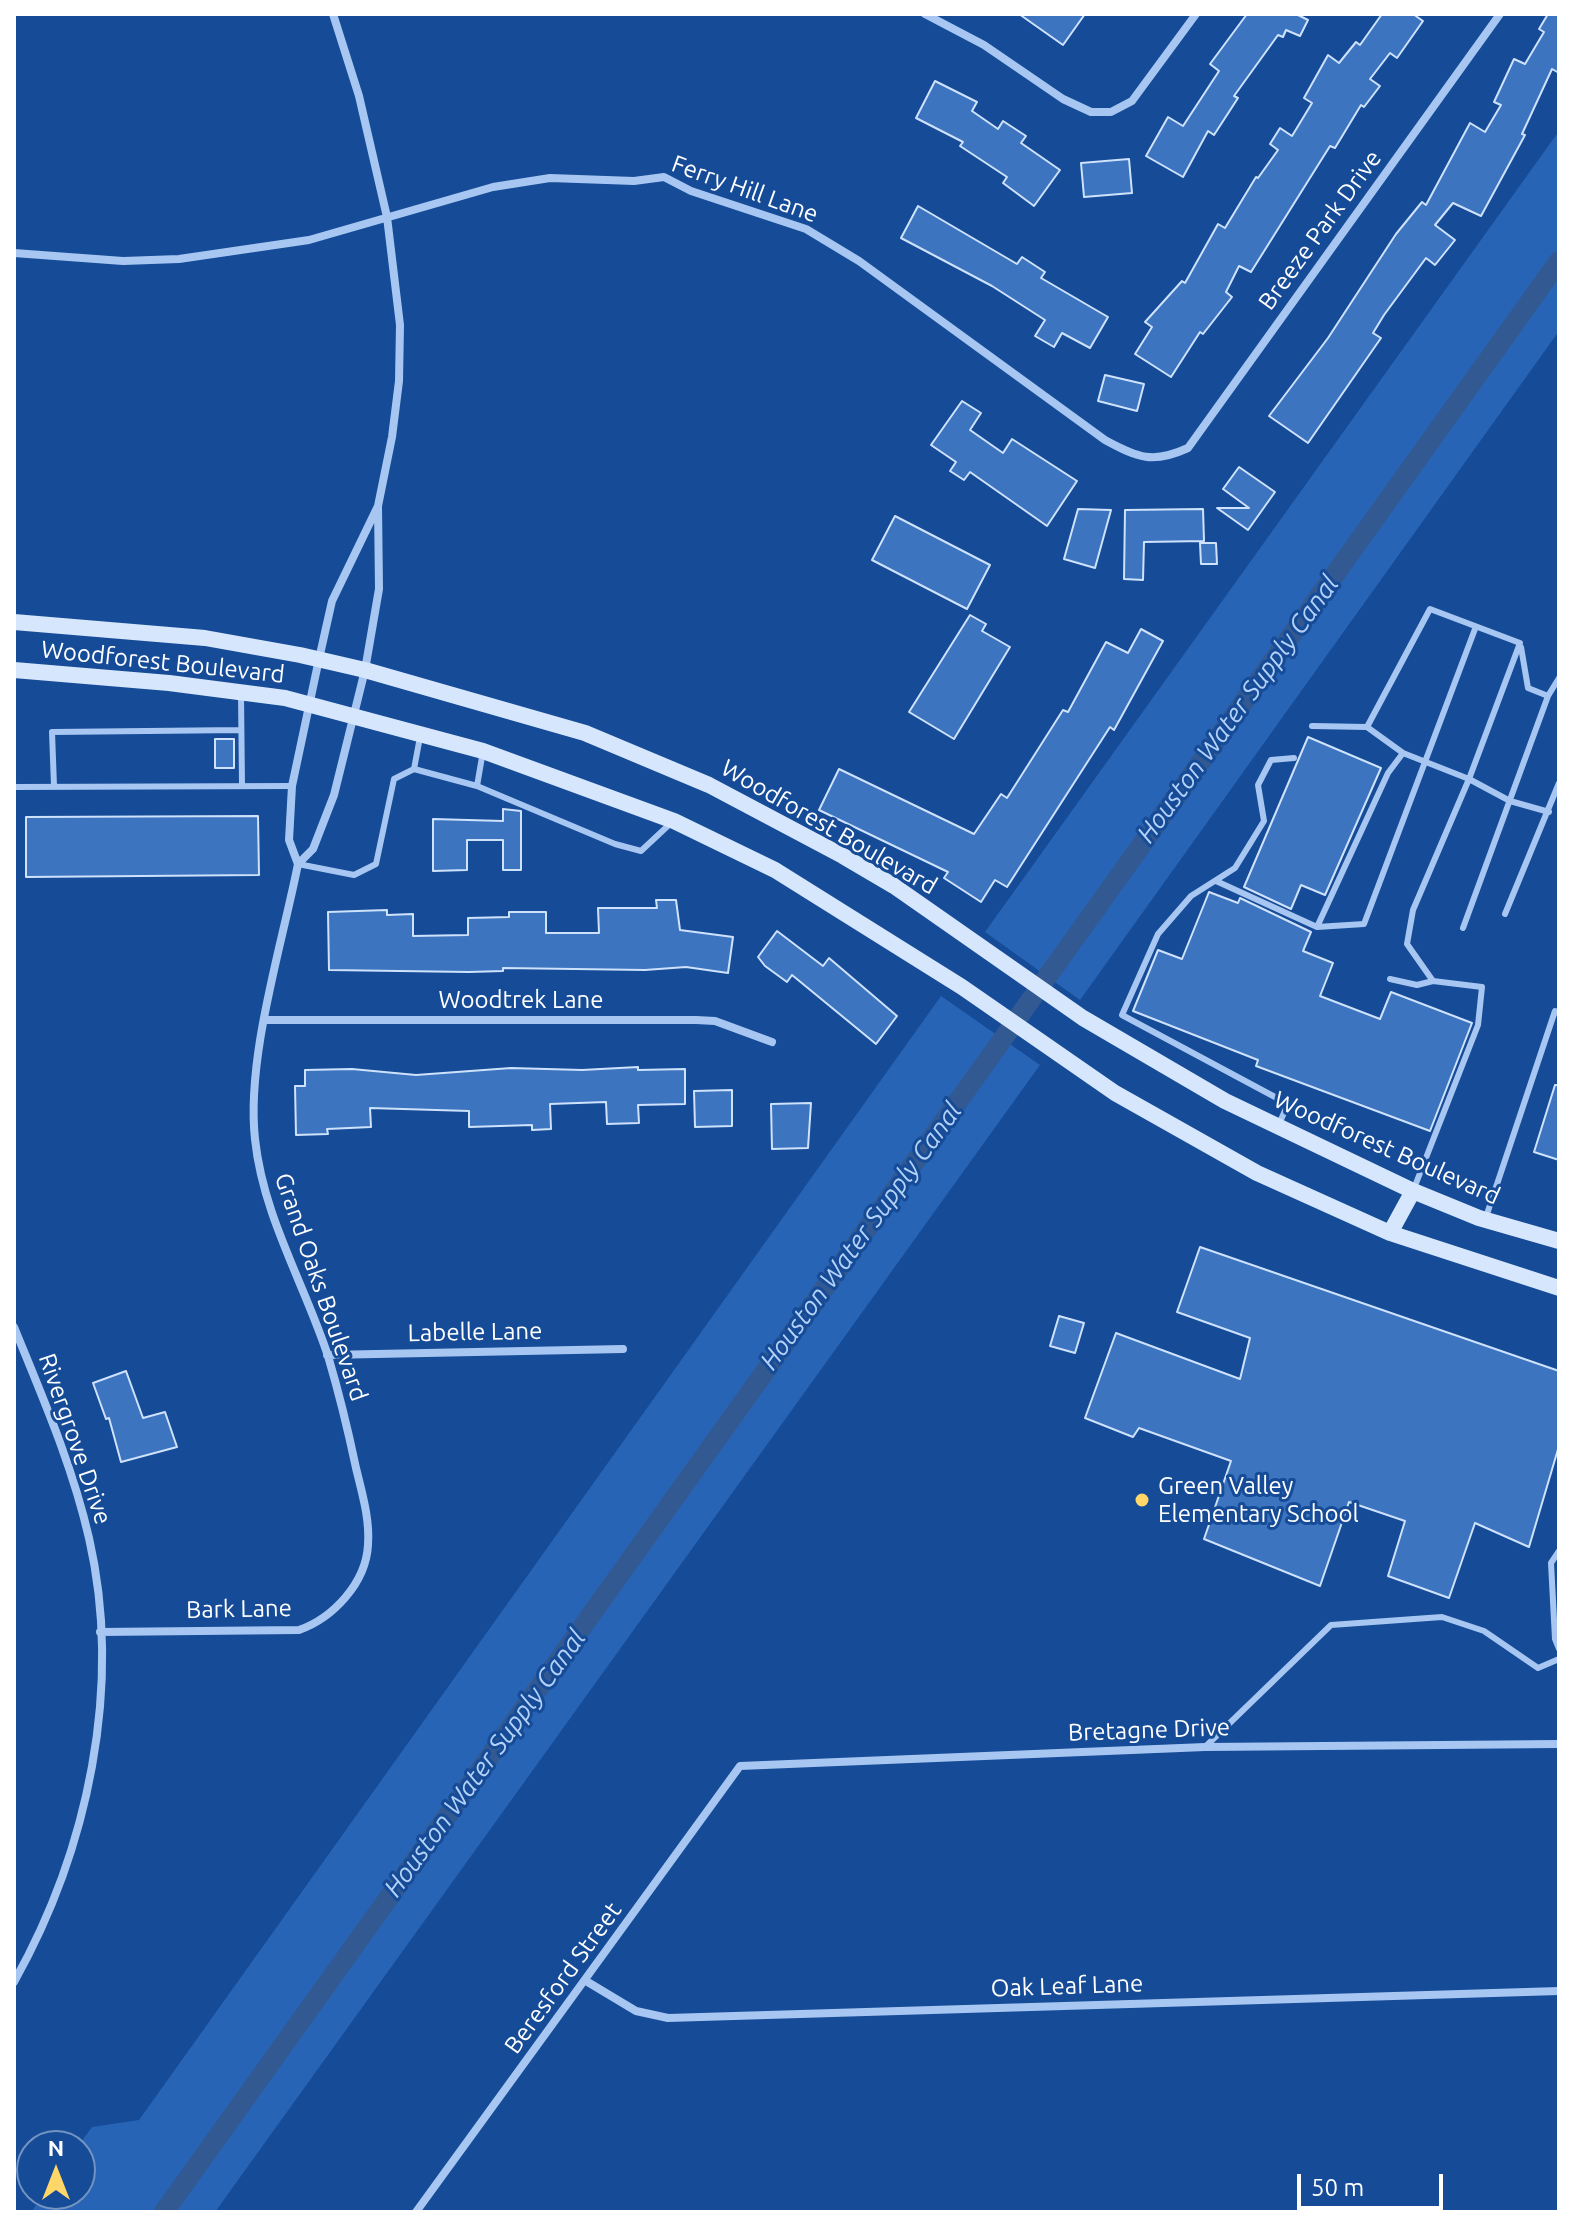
<!DOCTYPE html>
<style>
body{margin:0}
#map{position:relative;width:1573px;height:2226px;overflow:hidden;background:#154b97;font-family:Ubuntu,sans-serif}
canvas{display:block}
.frame{position:absolute;inset:0;border:16px solid #fff;pointer-events:none}
.north{position:absolute;left:16px;top:2130px;width:80px;height:80px;box-sizing:border-box;background:#154b97;border:2px solid #7393c1;border-radius:50%;rotate:0deg;font-size:22px;font-weight:700;line-height:32px;text-align:center;color:#fff}
.north::after{content:'';display:block;margin:auto;width:28px;height:36px;background:#ffd668;clip-path:polygon(50% 0,100% 100%,50% 72%,0 100%)}
.scale{position:absolute;left:1297px;top:2174px;width:146px;height:36px;box-sizing:border-box;border:4px solid #fff;border-top:0;padding-left:10px;font-size:24px;line-height:28px;white-space:nowrap;color:#fff;-webkit-text-stroke:6px #154b97;paint-order:stroke}
</style>
<div id="map">
<canvas width="1573" height="2226"></canvas>
<div class="frame"></div>
<div class="north">N</div>
<div class="scale">50 m</div>
</div>
<script>
const ctx = document.querySelector('canvas').getContext('2d');
ctx.lineJoin = 'round';
function fill(path, color) { ctx.fillStyle = color; ctx.fill(path, 'evenodd'); }
function strokePath(path, color, width, dash) { ctx.strokeStyle = color; ctx.lineWidth = width; ctx.lineCap = dash ? 'butt' : 'round'; ctx.setLineDash(dash || []); ctx.stroke(path); }
function write(font, color, halo, rows, align = 'center') {
  ctx.font = font + ' Ubuntu,sans-serif'; ctx.lineWidth = 6; ctx.setLineDash([]); ctx.textBaseline = 'middle'; ctx.strokeStyle = halo; ctx.fillStyle = color; for (const [text, x, y, turn = 0] of rows) {
    ctx.save(); ctx.translate(x, y); ctx.rotate((+turn || 0) * Math.PI / 180); ctx.textAlign = isNaN(turn) ? turn : align; if (halo) ctx.strokeText(text, 0, 0); ctx.fillText(text, 0, 0); ctx.restore();
  }
}
const green = new Path2D(`
 M1559,131V331L1080,1000L985,932Z
 M941,996L1040,1065L215,2212H31L44,2194H80L78,2146L92,2127L139,2120Z`);
const canal = new Path2D(`
 M164,2212L1559,261`);
const building = new Path2D(`
 M1019,14H1085L1063,45Z
 M1247,14H1296L1308,20L1300,36L1286,30L1283,37L1278,35L1234,96L1238,98L1214,135L1208,131L1183,177L1146,156L1168,117L1183,126L1219,71L1210,64Z
 M1382,14H1413L1423,21L1397,58L1390,53L1370,79L1380,86L1364,107L1361,105L1335,148L1330,146L1251,272L1239,266L1226,292L1232,297L1203,334L1200,332L1171,377L1135,354L1152,327L1145,322L1182,281L1185,283L1218,224L1225,228L1256,177L1258,178L1278,150L1270,144L1280,128L1292,136L1312,103L1304,98L1328,55L1339,63L1356,42L1360,45Z
 M1548,14H1559V73L1552,69L1522,134L1525,135L1481,216L1453,203L1435,225L1455,240L1435,265L1426,258L1384,315L1373,333L1381,338L1308,443L1269,416L1328,338L1396,234L1422,202L1426,205L1470,123L1485,132L1501,105L1494,102L1514,59L1525,64L1544,32L1539,29Z
 M935,81L977,102L972,111L998,129L1003,121L1026,136L1021,143L1060,170L1034,206L1003,183L1007,177L960,146L963,142L916,118Z
 M1129,159L1132,193L1084,197L1081,163Z
 M918,206L1017,264L1022,257L1045,272L1041,278L1108,317L1090,348L1062,333L1054,347L1035,336L1045,320L992,286L901,238Z
 M1105,375L1144,384L1137,411L1098,401Z
 M962,401L981,413L970,430L1003,453L1012,439L1077,481L1047,526L970,472L964,480L950,471L956,462L931,445Z
 M1239,467L1275,492L1248,530L1217,508H1249L1223,489Z
 M1078,509L1111,510L1095,568L1064,559Z
 M1203,509L1204,541L1144,542L1143,580L1124,579L1125,510Z
 M895,516L990,565L967,609L872,560Z
 M1200,543H1216L1217,564H1201Z
 M970,615L986,624L982,631L1010,647L954,739L909,712Z
 M1141,629L1163,641L1114,730L1110,727L1007,887L995,880L981,902L944,878L948,872L819,810L839,769L974,834L1001,794L1007,798L1063,710L1068,712L1106,642L1128,653Z
 M1308,737L1381,768L1325,895L1301,885L1291,909L1244,887Z
 M215,739H234V768H215Z
 M503,809L521,811V870H503V840H467V870L433,871V819L503,821Z
 M258,816L259,875L26,877V817Z
 M1209,892L1238,903L1240,898L1311,932L1303,951L1333,963L1320,996L1380,1019L1391,992L1472,1023L1430,1131L1256,1066L1258,1060L1133,1011L1158,950L1182,959Z
 M656,900H676L680,930L733,937L728,973L686,967L645,970L503,968V971L469,972L329,970L328,912L387,910V915L413,914V936L468,935V918L509,917V912H546V933H599L598,908H657Z
 M777,931L823,966L829,958L897,1016L876,1044L792,975L787,982L765,966L758,957Z
 M638,1067V1070L685,1069V1104L638,1105L639,1123L607,1124L606,1102L550,1104L551,1129L532,1130V1125L469,1127V1111L370,1108L371,1127L327,1129L328,1134L296,1135L295,1086H305V1070L352,1069L416,1075L511,1068L582,1070Z
 M1555,1085H1559V1160L1534,1152Z
 M732,1090V1126L695,1127L694,1091Z
 M811,1103L808,1148L772,1149L771,1104Z
 M1200,1247L1559,1371V1446L1529,1547L1475,1523L1449,1598L1388,1576L1405,1521L1349,1502L1320,1586L1204,1539L1231,1461L1139,1428L1133,1437L1085,1418L1116,1333L1240,1379L1250,1338L1177,1312Z
 M1059,1316L1084,1323L1075,1353L1050,1346Z
 M126,1371L143,1418L165,1412L177,1447L121,1462L109,1418L106,1419L93,1383Z`);
const lane = new Path2D(`
 M1521,647L1528,688L1548,696
 M241,695L242,785
 M1312,726L1367,727L1403,753L1469,779L1510,801L1549,812
 M1367,727L1430,609L1520,643
 M414,769L420,737
 M54,786L52,732L241,730
 M477,786L483,751
 M14,787L292,786
 M298,864L354,875L376,864L394,779L414,769L477,786L615,844L641,851L672,822
 M1216,881L1317,927L1364,924L1475,629
 M1505,914L1559,783
 M1317,927L1388,773L1403,753
 M1463,928L1548,696L1559,678
 M1390,979L1417,985L1433,981
 M1279,1124L1288,1104L1122,1015L1158,934L1191,896L1235,868L1264,821L1258,785L1271,760L1294,758
 M1413,1191L1478,1025L1482,987L1433,981L1407,944L1413,910L1469,779L1520,643
 M1485,1220L1555,1011L1559,1013
 M1559,1551L1551,1563L1555,1639L1559,1649
 M1205,1747L1331,1625L1442,1617L1484,1631L1538,1668L1559,1659`);
const street = new Path2D(`
 M925,14L984,45L1063,99L1091,112H1111L1132,101L1196,14
 M14,253L123,261L179,259L309,240L493,187L550,178L634,181L664,177L691,191L806,229L859,261L1105,440C1138,458 1153,464 1188,448L1500,14
 M298,864L313,849L334,795L365,670L379,589L378,506L392,437L399,381L400,325L387,217L359,96L333,14
 M266,1020H696L715,1021L772,1042
 M14,1327C42,1396 72,1464 89,1538C123,1687 88,1850 14,1982
 M327,1355L623,1349
 M100,1632L299,1630C333,1618 366,1583 368,1545C370,1519 362,1493 356,1468C348,1430 339,1393 328,1356C304,1283 263,1216 255,1139C246,1058 282,945 298,864L289,840L292,786L319,659L332,601L378,506
 M586,1981L636,2011L668,2018L1559,1991
 M416,2212L740,1766L1205,1747L1559,1744`);
const secondary = new Path2D(`
 M14,622L205,638L300,655L365,670L585,733L709,785L843,856L894,886L1083,1018L1225,1101L1413,1191L1479,1218L1559,1241
 M14,670L169,683L285,698L483,751L674,821L775,870L962,987L1115,1093L1257,1173L1390,1233L1559,1288
 M1390,1233L1413,1191`);
const markers = [
 [1142,1500,8,"#ffd668"]
];
const streetNames = [
 ["Ferry Hill Lane",745,189,20],
 ["Breeze Park Drive",1320,230,-54],
 ["Woodforest Boulevard",163,662,6],
 ["Woodforest Boulevard",829,827,30],
 ["Woodtrek Lane",521,1000],
 ["Woodforest Boulevard",1387,1148,24],
 ["Grand Oaks Boulevard",321,1287,71],
 ["Labelle Lane",475,1332,-1],
 ["Rivergrove Drive",75,1439,71],
 ["Bark Lane",239,1609,-1],
 ["Bretagne Drive",1149,1730,-2],
 ["Beresford Street",563,1978,-54],
 ["Oak Leaf Lane",1067,1986,-2]
];
const poiNames = [
 ["Green Valley",1158,1486],
 ["Elementary School",1158,1514]
];
const waterNames = [
 ["Houston Water Supply Canal",1238,709,-54],
 ["Houston Water Supply Canal",861,1236,-54],
 ["Houston Water Supply Canal",485,1763,-54]
];
fill(green, '#2864b6');
strokePath(canal, '#325991', 20);
fill(building, '#3d74bf');
strokePath(building, '#cee2fc', 2);
strokePath(lane, '#a7c7f2', 6);
strokePath(street, '#a7c7f2', 8);
strokePath(secondary, '#d6e6fc', 16);
for (const [x, y, r, color] of markers) { const dot = new Path2D(); dot.arc(x, y, r, 0, 2 * Math.PI); ctx.fillStyle = color; ctx.fill(dot); strokePath(dot, '#154b97', 3); }
write('24px', '#fff', '#154b97', streetNames);
write('24px', '#fff', '#154b97', poiNames, 'left');
write('italic 26px', '#b3d1f9', '#154b97', waterNames);
</script>
